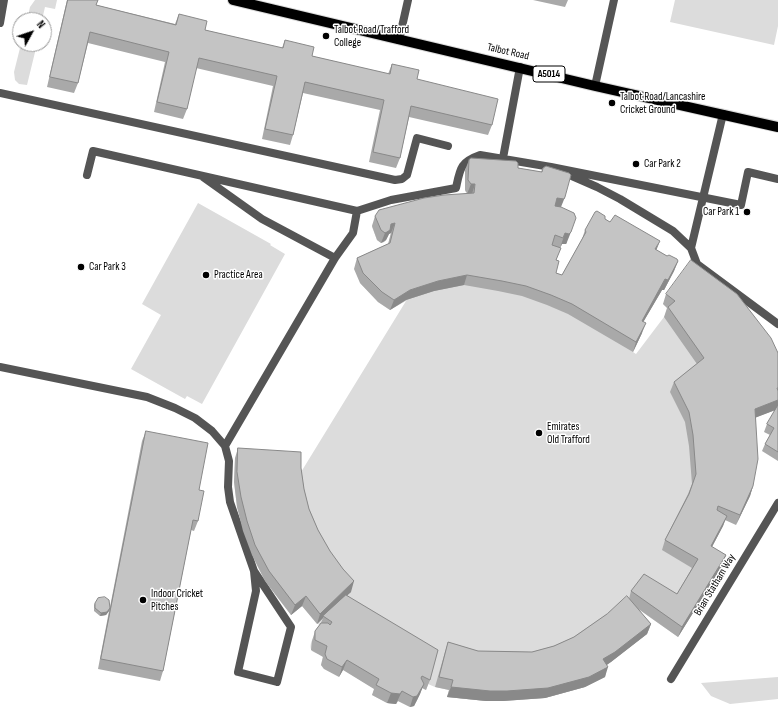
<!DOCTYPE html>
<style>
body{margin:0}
#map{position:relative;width:778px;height:717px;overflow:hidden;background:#fff;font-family:"Sofia Sans Condensed",sans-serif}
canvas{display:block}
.north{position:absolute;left:12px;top:12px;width:40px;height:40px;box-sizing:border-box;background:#fff;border:1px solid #999;border-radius:50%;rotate:50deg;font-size:11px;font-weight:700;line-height:16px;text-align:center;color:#000}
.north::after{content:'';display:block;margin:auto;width:14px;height:18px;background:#000;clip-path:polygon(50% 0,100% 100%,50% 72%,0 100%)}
</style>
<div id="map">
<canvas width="778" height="717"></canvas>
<div class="north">N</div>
</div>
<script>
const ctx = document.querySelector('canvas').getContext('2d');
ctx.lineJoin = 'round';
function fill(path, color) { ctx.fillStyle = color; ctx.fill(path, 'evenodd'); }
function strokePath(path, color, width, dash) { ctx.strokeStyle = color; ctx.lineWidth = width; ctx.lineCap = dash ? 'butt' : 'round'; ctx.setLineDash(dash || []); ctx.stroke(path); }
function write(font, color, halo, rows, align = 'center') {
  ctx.font = font + ' "Sofia Sans Condensed",sans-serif'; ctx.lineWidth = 3; ctx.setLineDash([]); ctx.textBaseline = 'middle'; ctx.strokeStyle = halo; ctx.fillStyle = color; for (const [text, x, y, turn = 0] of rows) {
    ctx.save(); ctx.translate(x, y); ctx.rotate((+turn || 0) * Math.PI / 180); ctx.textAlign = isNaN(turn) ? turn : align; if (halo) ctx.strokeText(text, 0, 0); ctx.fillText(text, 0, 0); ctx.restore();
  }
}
const green = new Path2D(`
 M35,0H57L55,9L45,7L42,20H27L30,7Z
 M675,0H778V26L774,45L670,22Z
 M21,44H37L27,85L19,84L15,80L14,72Z
 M467,168L561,207L560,209L567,242L566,244H562L560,248L548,255L557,258L552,270V283L674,269V271L664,290H662L638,331L642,333L633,352L636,354L664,317L671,311L663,304L687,270L778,409L752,419L715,516L723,526L707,556L722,566L678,637L628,602L623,606L647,634L600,669L585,687L545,698L486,701L447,697L449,690L435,687L428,684L426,690L419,686C420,694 418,704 410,707L398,701L396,704L387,703L372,695L375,689L344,670L324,669L321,665L323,656C320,654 314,653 312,651C307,644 317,632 320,626L302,606L291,615L265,581L252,555L237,507L234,482L235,458L298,477L406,301L390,310L378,302L360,283L386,254L391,233L387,234L386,240L381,243L377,240L372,227L373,223L467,194L465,191V170Z
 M198,203L271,244L270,245L285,254L202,404L187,396L185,399L131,369L161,315L142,304Z
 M778,677V699L730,704L711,696L701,683Z`);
const service = new Path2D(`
 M399,40L408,0
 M595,86L614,0
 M0,93L395,180L402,179L407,175L417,138L448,146
 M503,158L520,67
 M565,173L597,187L620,199L673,231L691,248L697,264L778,324
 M87,175L93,151L357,211
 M203,177L262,219L335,258
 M691,248L723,114
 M0,367L147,397L175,408L195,418L212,431L225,446L229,461L228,487L230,502L254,571L291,627L277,682L238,672L256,591L254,571
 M225,446L335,258L353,233L357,211L391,200L456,188C460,169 460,162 480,155L551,167L741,205L748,172L778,179`);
const minor = new Path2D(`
 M671,679L778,503`);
const tertiary = new Path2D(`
 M0,23L4,0`);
const primary = new Path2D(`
 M233,0L595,86L778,127`);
const wall = new Path2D(`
 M67,0H98L96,5L175,24L179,14L205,30L282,48L285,40L312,56L388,74L392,64L492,125L488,135L409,117L400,158L396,168L369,162L380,110L303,93L293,135L290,145L262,139L273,86L196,68L187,109L183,119L154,112L165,62L88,43L78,83L74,93L47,87Z
 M533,0H568L565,7Z
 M469,160L518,168L541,172L543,168L561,207L567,242L566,244H562L560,248L556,261V273L562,275L582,239L585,230L605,219L656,250L667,256L678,261L674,271L664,290H662L643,322L642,333L633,352L568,314L547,305L522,296L498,291L464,285L434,291L406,300L390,310L378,302L360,283L354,269L357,258L388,244L391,233L389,234L386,240L384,242L381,243L377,240L372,226L375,216L467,193L465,190V170Z
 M666,294L778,353V461L762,451L765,444L770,435L764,432L767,424L775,410L756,417L753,486L750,496L736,525L725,520L723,526L712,547L726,555L722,566L678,637L637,608L651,624L647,634L607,665L605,677L585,687L545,698L503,701H486L447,697L449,690L435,687L445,652L448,642L478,651L532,652L554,646L574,637L629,599L631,591L677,594L692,568L662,550L665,540L688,494L692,484L689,446L685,422L670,392L674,382L697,364L664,317L667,308L663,304Z
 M146,431L199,490L198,521L194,531L191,530L163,671L160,681L98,669L109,611L106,615L100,616L94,611V605L95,603L110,607L142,441Z
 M238,448L301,468L304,489L309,509L318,530L351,592L347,595L430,680L426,690L422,688L420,694L414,706L410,707L398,701L396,704L387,703L372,695L374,689L343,670L339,677L324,669L321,665L323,657L311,650L312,641L315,631L321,623L323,618L317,624L302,606L291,615L265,581L252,555L243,531L237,507L234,482L235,458Z`);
const shadedWall = new Path2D(`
 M471,184H475L472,194H467Z
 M565,197L561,207L554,208L557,198Z
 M395,223L391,233L389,234L386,240L381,243L385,233L391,224Z
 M571,232L567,242L566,244H562L560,248L565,233Z
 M660,241L656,251L655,249Z
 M678,261L674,271L664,290H662L638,331L642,321L665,279Z
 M467,275L464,285L434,291L406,300L390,310L394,300L410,290L438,281Z
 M646,323L642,333L633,352L636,342Z
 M778,400V409L752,419L755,409Z
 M753,486L750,496L736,525L740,515Z
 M727,516L723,526L707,556L711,546Z
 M726,555L722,566L678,637L682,627Z
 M354,581L351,592L324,617L323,616V618L317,624L320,614Z
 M306,596L302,606L291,615L295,605Z
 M110,608L109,611L106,615L100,616L101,613Z
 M651,624L647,634L611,662L600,669L603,659Z
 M347,660L343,670L339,677L342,667Z
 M608,667L605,677L585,687L545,698L503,701H486L447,697L451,687Z
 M424,684L420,694L414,706L410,707L413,697Z
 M402,691L396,704L387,703L391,693Z`);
const building = new Path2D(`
 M68,0H98L96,5L176,25L179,14L207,21L205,30L283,48L285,40L314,47L312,56L390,74L392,64L419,70L417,79L498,99L492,125L411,106L400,158L373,152L384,100L305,82L293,135L265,129L277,76L199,58L187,109L157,102L169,52L90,32L78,83L50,77Z
 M471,158L516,161L518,163V168L542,172L543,168L546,166L569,173L571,175L565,197L564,199L557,198L555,206L561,207L574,213L576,218L571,232L569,234L565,233L563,238L555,235L552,245L561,248L556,260L559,261L556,273L562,275L586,232L585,230L595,212L597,211L605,216V219L610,222L615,215L660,241L655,249L667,256L669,255L677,259L678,261L668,280L665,279L642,321L646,323L636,342L572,304L551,295L526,286L502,281L467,275L438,281L410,290L394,300L382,292L363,273L357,258L390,243L395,223L391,224L390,230L387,232L385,233L381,230L375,216L379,210L424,198L444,195L474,193L475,184H471L468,180L469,160Z
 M691,260L737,294L771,338L778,353V388H777L778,391V400L755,409L758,459L753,486L740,515L718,506L717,510L727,516L711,546L726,555L682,627L631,591L644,574L677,594L698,559L665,540L689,494L696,474L693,435L689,412L674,382L704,358L668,307L675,301L666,294Z
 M778,405V452L765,444L774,428L767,424Z
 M146,431L208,443L199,490L204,491L198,521L193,520L163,671L101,659Z
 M238,448L301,452V468L304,489L309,509L318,530L330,551L343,569L354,581L320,614L306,596L295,605L269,571L255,545L247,521L241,497L237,472Z
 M346,595L438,650L430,680L422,676L421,678L424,684L417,696L413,697L402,691L400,694L391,693L376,685L379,679L347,660L342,667L327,659L325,654L327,646L315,640V631L321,623H328L330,625L332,622L323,616Z
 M627,596L651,624L615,652L603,659L608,667L589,677L548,688L507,691H490L451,687L453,680L439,677L448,642L478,651L532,652L554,646L574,637L607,614Z
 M105,597L109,600L110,608L107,612L101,613L95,608V603L98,598Z`);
const markers = [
 [326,36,4,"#000"],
 [612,103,4,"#000"],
 [636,164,4,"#000"],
 [747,212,4,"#000"],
 [81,267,4,"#000"],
 [206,275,4,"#000"],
 [539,433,4,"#000"],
 [143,600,4,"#000"]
];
const shields = [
 [549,74,32]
];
const shieldNames = [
 ["A5014",549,74]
];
const poiNames = [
 ["Talbot Road/Trafford",334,30],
 ["College",334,43],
 ["Talbot Road/Lancashire",620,97],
 ["Cricket Ground",620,110],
 ["Car Park 2",644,164],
 ["Car Park 1",739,212,"right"],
 ["Car Park 3",89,267],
 ["Practice Area",214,275],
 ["Emirates",547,427],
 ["Old Trafford",547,440],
 ["Indoor Cricket",151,594],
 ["Pitches",151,607]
];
const streetNames = [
 ["Talbot Road",508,52,13],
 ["Brian Statham Way",715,585,-59]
];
fill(green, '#dcdcdc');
strokePath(primary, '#dbdbdb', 12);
strokePath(service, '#555', 8);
strokePath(minor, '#555', 8);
strokePath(tertiary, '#555', 8);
strokePath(primary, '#000', 10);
fill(wall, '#a9a9a9');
fill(shadedWall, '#898989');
fill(building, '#c4c4c4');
strokePath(building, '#898989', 1);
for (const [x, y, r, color] of markers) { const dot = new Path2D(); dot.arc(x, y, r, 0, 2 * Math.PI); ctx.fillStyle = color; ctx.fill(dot); strokePath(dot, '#fff', 1.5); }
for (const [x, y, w] of shields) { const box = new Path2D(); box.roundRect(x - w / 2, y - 8, w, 16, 3); ctx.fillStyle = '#fff'; ctx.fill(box); strokePath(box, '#000', 1); }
write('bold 10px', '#000', null, shieldNames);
write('11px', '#000', '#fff', poiNames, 'left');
write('11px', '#000', '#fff', streetNames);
</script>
